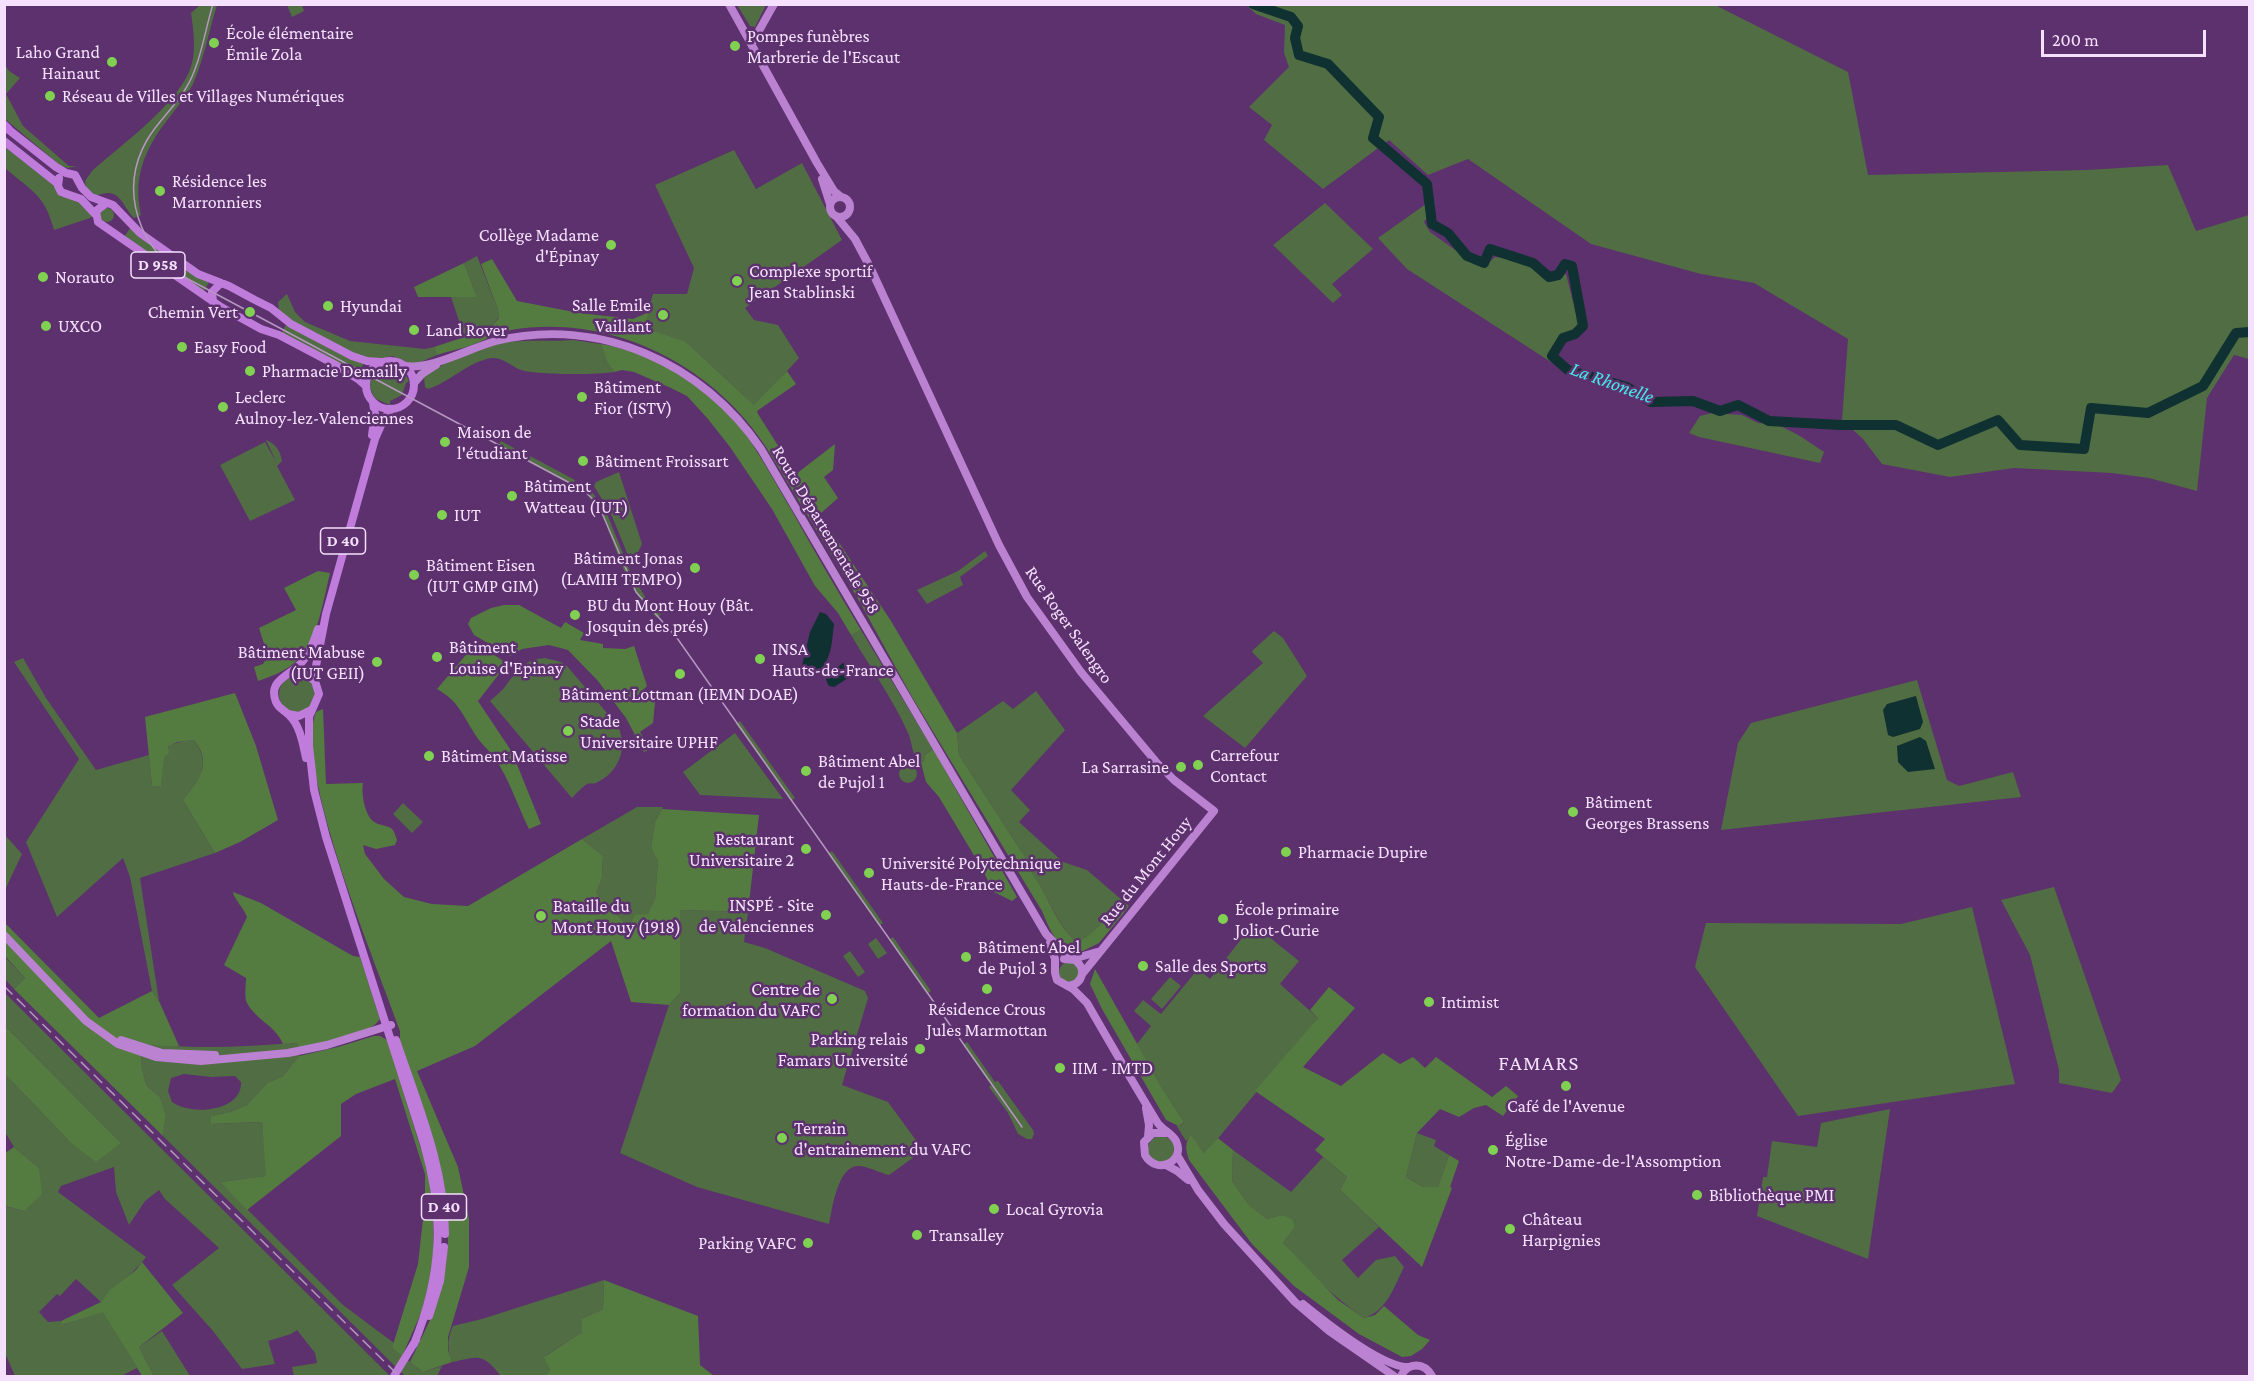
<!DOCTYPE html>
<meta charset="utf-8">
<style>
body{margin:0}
#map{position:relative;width:2254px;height:1381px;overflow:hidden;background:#5c316d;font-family:"Crimson Pro",serif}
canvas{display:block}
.frame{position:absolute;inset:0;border:6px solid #f5e1fd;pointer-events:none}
.scale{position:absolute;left:2041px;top:30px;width:165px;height:27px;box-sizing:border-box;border:3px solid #f5e1fd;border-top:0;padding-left:8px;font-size:18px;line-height:21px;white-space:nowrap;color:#f5e1fd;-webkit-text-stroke:4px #5c316d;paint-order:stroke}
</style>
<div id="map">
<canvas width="2254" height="1381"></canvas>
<div class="frame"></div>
<div class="scale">200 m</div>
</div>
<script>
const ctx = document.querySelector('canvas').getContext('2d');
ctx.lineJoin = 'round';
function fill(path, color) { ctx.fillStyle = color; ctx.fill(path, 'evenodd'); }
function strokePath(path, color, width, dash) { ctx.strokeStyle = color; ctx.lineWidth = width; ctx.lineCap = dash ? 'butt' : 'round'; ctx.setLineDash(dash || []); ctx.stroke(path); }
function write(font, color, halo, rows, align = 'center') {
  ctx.font = font + ' "Crimson Pro",serif'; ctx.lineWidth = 5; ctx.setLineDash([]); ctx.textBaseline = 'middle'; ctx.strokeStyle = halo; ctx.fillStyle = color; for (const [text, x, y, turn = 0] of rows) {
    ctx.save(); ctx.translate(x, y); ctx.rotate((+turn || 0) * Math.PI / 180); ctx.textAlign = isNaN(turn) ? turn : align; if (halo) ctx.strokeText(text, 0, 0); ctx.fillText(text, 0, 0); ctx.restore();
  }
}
const green = new Path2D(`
 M200,5H217C209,31 204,59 193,84C188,95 179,104 172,114C147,145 132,174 141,215L134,218C122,206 120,185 96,196L86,187L85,181L92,171C121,145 183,101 192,63C196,47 193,27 191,13Z
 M287,5H302L304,11L292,17Z
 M737,5H766L755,27L750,26Z
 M1246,5H1715L1848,72L1868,175L2087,170L2168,165L2196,231L2249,215V359L2234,355L2207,398L2197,491L2149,478L2112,473L2014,468L1950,477L1882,464L1863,439L1842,420L1848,339L1754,283L1701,274L1591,244L1468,159L1428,175L1389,140L1323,189L1264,140L1272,125L1249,107L1289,67L1284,53L1285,25L1256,14Z
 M5,65L9,71L20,78L6,94L23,126L69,166H77L68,168L61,166L5,119Z
 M4,146L55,186L60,196L76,199L92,216L90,218L54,230C44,193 32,192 5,168Z
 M734,150L756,189L802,163L842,240L745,308L754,320L778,325L799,358L755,406L685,341L643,328L653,294H687L694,268L655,185Z
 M1433,199L1435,205L1424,222L1430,232L1476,265H1486L1495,257C1517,258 1531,266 1548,280L1566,274L1579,326L1559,350L1554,364L1407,269L1378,238Z
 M1325,203L1373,249L1332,284L1342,295L1333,303L1273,245Z
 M100 215a7 7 0 1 1 14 0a7 7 0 1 1-14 0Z
 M131,227L209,282L203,293L124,237Z
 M477,256L498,310L499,317L489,329L465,339L451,297H477L464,263Z
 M287,294L295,312L305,322L350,341L425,349L434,347L437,355L413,365L393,356L375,360L361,357L294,324L279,311L278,302Z
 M287,323L364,363L357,376L281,334Z
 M573,340L601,344L607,362L614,372C598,375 536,375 521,370C511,366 502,357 491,358C468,362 450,382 428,389L425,387L424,377C446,361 474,347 501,343C525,339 549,342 573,340Z
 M391,365L403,370L409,381L406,383L402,395L390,401V405L376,399C364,384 372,367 391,365Z
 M1712,413L1742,415L1758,423L1777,424L1800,436L1824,452L1820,463L1699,437L1689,433L1700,416Z
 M266,440C276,444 280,450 282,461L277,466L295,500L250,521L220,465L265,442L277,464Z
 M501,441L527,455L525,459L498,446Z
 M530,456L575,480L572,485L527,461Z
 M619,472L642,544L632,565L611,514L594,486L596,482Z
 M592,492L606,511L630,571L625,573L603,517L589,497Z
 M985,551L988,556L960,577L963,585L927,604L917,590L958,571Z
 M632,575L647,600L661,614L657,618C644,605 634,593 627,576Z
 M861,630L933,749L925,755L924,761L921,763C911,755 913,744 908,733C893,699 870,667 851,635Z
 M1274,631L1283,638L1307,676L1245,748L1203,716L1263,663L1252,652L1253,650Z
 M23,658L46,698L96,770L149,755L152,786L161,787C165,756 156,743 194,740C212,765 200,779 183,800L215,853L140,878L159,1001L152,991L130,877L123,858L57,917L26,842L79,759L14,662Z
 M545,658L561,662L567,666L618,726C628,749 619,772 596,783C593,784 589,783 587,784C582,787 576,794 572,798L490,701C495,697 500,692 504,688C517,671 522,660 545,658Z
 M279 694a18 18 0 1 1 36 0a18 18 0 1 1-36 0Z
 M1917,680L1947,780L1959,786L2013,772L2021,797L1721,830L1738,743L1751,723Z
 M1036,691L1065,730L1011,790L1030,810L1019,822L1063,862L1087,870L1129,906L1124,913L1117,907C1107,917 1090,941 1075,941C1058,923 1052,907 1041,887C1035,877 1028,869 1025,857L959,755L957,733L1003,701L1013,709Z
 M740,721L795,798L791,801L736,724Z
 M735,733L783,799L700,795L683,772Z
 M899 774a9 9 0 1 1 18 0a9 9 0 1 1-18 0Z
 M403,803L423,822L412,833L393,814Z
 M637,807H663L655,822L651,848L658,861L655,899L648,915L630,925L623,921L596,893L602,878L603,856L582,839Z
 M5,835L22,854L5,890Z
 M832,851L883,923L879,926L828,854Z
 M2054,887L2121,1080L2112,1093L2059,1083V1070L2030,955L2001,900Z
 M1972,907L2015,1084L1798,1116L1695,967L1706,923L1901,924Z
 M680,910L748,912L744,942L765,948L865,991L868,998L842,1085L888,1102L918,1143L921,1152L889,1175C880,1173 866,1165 857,1166C838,1167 832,1209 829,1224L697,1187L620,1153L669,1005L680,993Z
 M1253,924L1299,961L1280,984L1318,1018L1205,1154L1191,1136L1186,1141L1176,1125L1180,1126L1184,1122L1162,1088L1137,1044L1151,1026L1134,1011L1143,1000L1161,1014L1198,969L1210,979Z
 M893,937L931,991L927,994L889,940Z
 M876,938L887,953L878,959L868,944Z
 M850,951L865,972L858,977L843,956Z
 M4,956L25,978L14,989L5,979Z
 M1059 972a10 10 0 1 1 20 0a10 10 0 1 1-20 0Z
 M1170,977L1181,986L1162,1009L1151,999Z
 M5,993L390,1376H294L292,1367L317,1363L315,1353L297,1330L291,1334L268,1341L275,1364L242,1369L213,1331L172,1285L219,1248L165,1199L159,1190L145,1201L129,1225L116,1192L114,1167L61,1186L58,1192L146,1257C133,1275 114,1285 101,1302L76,1279L60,1296L57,1294L39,1312L48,1322L61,1321L63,1325L103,1311L137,1368L121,1376H15L5,1353L4,1206L24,1211L39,1168L14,1147L5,1132V1074L71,1143H121L5,1026Z
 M140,1042C192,1051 246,1046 299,1043V1056L283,1076L267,1083L247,1105L230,1112L212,1116V1124L262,1122L267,1176L220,1182L343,1305L394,1343L392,1348L423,1372L442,1366L437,1376H405L163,1136L166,1115L160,1097L147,1086L142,1069ZM184,1074L211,1077L235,1076L241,1082C242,1112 191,1116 172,1102L168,1091L171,1078Z
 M967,1042L995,1082L998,1081L1033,1130L1034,1134L1032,1139H1027L1018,1134L1008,1113L989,1087L991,1085L963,1045Z
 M1890,1109L1868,1259L1757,1216L1763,1177H1767L1772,1141L1817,1147L1821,1123Z
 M1417,1133L1436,1140L1434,1146L1449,1155L1438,1187H1423L1406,1177Z
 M1148 1149a13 13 0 1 1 26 0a13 13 0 1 1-26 0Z
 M1233,1150L1291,1192L1323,1157L1347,1177L1340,1190L1379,1227L1342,1260L1358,1278L1376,1260L1395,1256L1404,1267C1394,1287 1387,1311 1364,1318C1332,1296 1309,1272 1283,1243L1295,1227L1282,1215L1267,1219L1250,1206L1232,1181Z
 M604,1280L603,1309L582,1319V1332L545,1356L550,1370L545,1376H501C482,1353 481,1356 452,1362C447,1349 447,1339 453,1326L482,1319Z
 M162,1331L190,1376H154L139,1347Z`);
const forest = new Path2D(`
 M492,259L517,301L579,313L633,319L649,312L644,328L685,341L754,405L787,371L796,384L757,411L758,414L796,474L835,444L833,470L824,477L838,498L820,514L891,621L957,733L959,755L1025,857C1028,869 1035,877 1041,887C1052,907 1058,924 1075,941C1089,941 1108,916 1117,907L1124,913L1099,943L1077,954C1056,947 1050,930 1042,911L912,697L857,597L766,447C712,364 610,313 511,330C497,333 485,340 472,345C461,349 449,351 437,355L434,347L489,329L499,318L498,310L481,264Z
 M464,263L477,297H418L414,287Z
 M601,344C643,350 703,382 731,415C755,444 773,479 792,511C814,551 837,590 861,630L851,635L838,613L815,586L772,509L730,447L708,419L687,396L671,388L634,372L622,370L614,372L607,362Z
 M318,571L330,573C322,605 317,653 284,670C276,675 266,678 258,681L254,667L263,664L268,656L259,628L296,610L284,588Z
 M504,605H519L561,628L565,622L584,633L580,640L603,644V648L625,649L634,646L647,686L643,690L655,702L653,723L640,732L650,749L644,752L626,718L598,681L568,650L549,645L522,649L510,656L474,635L468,624L471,618L491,608Z
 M476,643L505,662L499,674L478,701L512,752L541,824L529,829C517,805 510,780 494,757C487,748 478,741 473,731C461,712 458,701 437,689Z
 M235,693L256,746L278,820L240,842L215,853L183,800C199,780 213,764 194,740L177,742L168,747L169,753L164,757L161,787L152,786L145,717Z
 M323,709L326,784L363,783C361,794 365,818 376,823C390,829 392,823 397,840L395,845L376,849L363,845L365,854L384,879L404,897L432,904L468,906L582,839L603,856L602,878L596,893L623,921L630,925L635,915L648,914L655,899L658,861L651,848L655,822L662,809L759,815L748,912L680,910V993L669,1005L631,1002L611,941L475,1046L417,1071L458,1167L469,1219V1267L448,1337V1350L452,1362L423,1372L410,1362L431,1318L446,1264L448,1242L447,1204L400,1045V1031C378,967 293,769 316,712Z
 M933,749L1017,897L1012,901L994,892L981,867L939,797L926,782L921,763L924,761L925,755Z
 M233,892L261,903L353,956L360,957L380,1019C370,1036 318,1043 299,1049L298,1043L283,1044C276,1026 256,1020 247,1003C244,997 246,985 246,978L224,965L247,917C243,907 234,899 233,892Z
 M4,922L99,1018L152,991L159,1001L179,1046H163L140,1043L142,1069L147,1086L160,1097L166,1115L163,1136L14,989L25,978L5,956Z
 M1095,969L1162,1088L1184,1122L1179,1126L1166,1120L1102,1009L1090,984Z
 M1329,987L1355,1008L1303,1067L1341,1086L1383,1053L1400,1064L1413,1057L1425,1068L1436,1057L1492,1097L1506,1086L1518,1096L1503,1116L1486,1105L1474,1108L1459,1117L1440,1109L1417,1133L1406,1177L1423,1187H1438L1449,1155L1459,1161L1450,1187L1452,1188L1422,1267L1340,1190L1347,1177L1315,1150L1325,1139L1255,1091L1318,1018L1310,1010Z
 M4,1026H5L121,1143L96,1162L71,1143L5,1074Z
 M374,1036H380L387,1040L429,1175L433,1212L434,1262L422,1311L402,1356L392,1348L418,1264L425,1201V1174L395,1079L356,1094L341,1104V1136L247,1210L220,1182L266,1176L262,1122L211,1124V1116L230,1112L247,1105L267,1083L283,1076L299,1056L338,1047Z
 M1191,1135L1204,1153L1218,1138L1233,1150L1232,1181L1250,1206L1267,1219L1282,1215L1292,1219L1295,1227L1283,1243L1338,1300L1364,1318L1375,1315L1384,1306L1418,1335L1430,1340L1422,1349L1411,1356L1402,1357L1359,1334L1294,1286L1252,1244L1189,1160C1186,1151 1184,1143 1191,1135Z
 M14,1147L39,1168L42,1194L24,1211L5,1206V1153Z
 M142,1262L183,1313L139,1347L154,1376H142L103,1312L62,1325L61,1321L101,1302L110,1290L136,1270Z
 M604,1280L698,1316L700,1365L714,1376H545L550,1370L544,1357L582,1332V1319L603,1309Z`);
const water = new Path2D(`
 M820,612L826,614L834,624C831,649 832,661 812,678L800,674L810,632Z
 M843,663L845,664L853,671V675L834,687L829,686L826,680L827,675Z
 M1916,696L1923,722L1920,729L1893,737L1888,735L1883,710L1887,704Z
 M1920,737L1926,741L1935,769L1908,772L1898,762L1897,746Z`);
const river = new Path2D(`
 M1253,4L1291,17L1298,26L1295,38L1299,55L1328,64L1379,117L1373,138L1427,184L1432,224L1448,233L1467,256L1484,263L1490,249L1533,263L1549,277L1558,275L1565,264L1572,266L1583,326L1575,334L1563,338L1552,356L1568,370L1627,387L1651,402L1693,401L1720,411L1738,405L1769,421L1841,425H1896L1938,445L1998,420L2020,445L2084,449L2091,408L2148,413L2203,386L2236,333L2250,332`);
const secondary = new Path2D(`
 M729,4L817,163L834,191L840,196
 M752,43L774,4
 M822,179L830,204
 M830 207a10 10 0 1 1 20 0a10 10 0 1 1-20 0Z
 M836,216L855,239L870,267L999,545L1027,597L1081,672L1157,763L1174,780L1214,811L1083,973
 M405,366C432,370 469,348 496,341C599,316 703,363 761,449L1046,934L1069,958
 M414,383L422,374L436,365
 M4,935L86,1021L118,1044L156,1057L201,1061L288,1053L327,1045L391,1025
 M1050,943L1055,959V973L1057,980L1073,989L1087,1003C1110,1043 1133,1083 1157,1122C1162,1130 1172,1133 1176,1141C1186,1161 1157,1176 1145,1155L1144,1142L1153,1133H1166
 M1064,959L1075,960C1087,969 1083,984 1068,986
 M1073,959L1097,952
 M121,1040L162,1053L215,1055
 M1146,1108L1149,1125L1148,1137
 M1177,1155L1198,1190L1224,1224L1295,1302L1329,1331L1394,1376
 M1166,1165L1177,1171L1188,1180
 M1303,1304C1324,1321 1383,1368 1409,1367
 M1401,1376C1408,1362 1424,1362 1432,1376`);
const primary = new Path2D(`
 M4,126L56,167L66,173L75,175L82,188L91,197L113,205L140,233L198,274L229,286L255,300L271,308L291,324L352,356L367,361L381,362
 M4,141L57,183
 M59,178L58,186L61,192L81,199L95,214
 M105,204L96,211L98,222L221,307L261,329L279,335L334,364L358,379L366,386
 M213,302L212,292L221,283
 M366 385a24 24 0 1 1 48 0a24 24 0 1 1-48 0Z
 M391,409L383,421L375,439L326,614L315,671V681L319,694L309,717V746L314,790L326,837L424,1144C445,1215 442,1275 414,1344
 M372,435L375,414L373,403
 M291,672L304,673L315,681
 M288,714L299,716L311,710
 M306,758C303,744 300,725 289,715C284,710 279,709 276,702C267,680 291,675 301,663C310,653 314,641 318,629
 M396,1040C417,1103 445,1167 445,1234
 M429,1316L440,1281L444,1247
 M394,1376L416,1340`);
const highway = new Path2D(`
 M4,125L8,129`);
const tram = new Path2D(`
 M213,4C205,30 200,66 186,88C175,107 158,121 147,140C118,191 139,250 188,279L583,490L595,501L602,513L636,592L677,638L1022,1127`);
const rail = new Path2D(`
 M4,986L399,1376`);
const markers = [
 [214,43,6,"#80d051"],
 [735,46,6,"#80d051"],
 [112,62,6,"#80d051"],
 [50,96,6,"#80d051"],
 [160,191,6,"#80d051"],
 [611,245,6,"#80d051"],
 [43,277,6,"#80d051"],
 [737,281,6,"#80d051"],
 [328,306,6,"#80d051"],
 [250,312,6,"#80d051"],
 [663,315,6,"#80d051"],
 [46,326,6,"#80d051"],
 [414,330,6,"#80d051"],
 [182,347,6,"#80d051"],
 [250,371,6,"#80d051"],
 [582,397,6,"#80d051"],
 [223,407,6,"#80d051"],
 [445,442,6,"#80d051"],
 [583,461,6,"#80d051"],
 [512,496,6,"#80d051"],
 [442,515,6,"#80d051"],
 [695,568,6,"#80d051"],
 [414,575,6,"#80d051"],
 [575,615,6,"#80d051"],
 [437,657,6,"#80d051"],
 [760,659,6,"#80d051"],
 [377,662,6,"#80d051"],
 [680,674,6,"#80d051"],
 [568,731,6,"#80d051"],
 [429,756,6,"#80d051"],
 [1198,765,6,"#80d051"],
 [1181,767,6,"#80d051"],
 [806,771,6,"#80d051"],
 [1573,812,6,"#80d051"],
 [806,849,6,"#80d051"],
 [1286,852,6,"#80d051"],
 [869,873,6,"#80d051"],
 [826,915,6,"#80d051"],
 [541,916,6,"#80d051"],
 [1223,919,6,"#80d051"],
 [966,957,6,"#80d051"],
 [1143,966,6,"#80d051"],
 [987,989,6,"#80d051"],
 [832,999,6,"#80d051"],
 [1429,1002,6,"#80d051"],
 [920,1049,6,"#80d051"],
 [1060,1068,6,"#80d051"],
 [1566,1086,6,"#80d051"],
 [782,1138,6,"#80d051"],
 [1493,1150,6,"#80d051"],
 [1697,1195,6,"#80d051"],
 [994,1209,6,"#80d051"],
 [1510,1229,6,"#80d051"],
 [917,1235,6,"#80d051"],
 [808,1243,6,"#80d051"]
];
const shields = [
 [158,265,54],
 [343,541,45],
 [444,1207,45]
];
const shieldNames = [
 ["D 958",158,265],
 ["D 40",343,541],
 ["D 40",444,1207]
];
const poiNames = [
 ["École élémentaire",226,33],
 ["Émile Zola",226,54],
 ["Pompes funèbres",747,36],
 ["Marbrerie de l'Escaut",747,57],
 ["Laho Grand",100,52,"right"],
 ["Hainaut",100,73,"right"],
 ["Réseau de Villes et Villages Numériques",62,96],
 ["Résidence les",172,181],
 ["Marronniers",172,202],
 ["Collège Madame",599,235,"right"],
 ["d'Épinay",599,256,"right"],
 ["Complexe sportif",749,271],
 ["Jean Stablinski",749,292],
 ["Norauto",55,277],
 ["Salle Emile",651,305,"right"],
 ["Vaillant",651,326,"right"],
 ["Hyundai",340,306],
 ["Chemin Vert",238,312,"right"],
 ["UXCO",58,326],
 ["Land Rover",426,330],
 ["Easy Food",194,347],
 ["Pharmacie Demailly",262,371],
 ["Bâtiment",594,387],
 ["Fior (ISTV)",594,408],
 ["Leclerc",235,397],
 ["Aulnoy-lez-Valenciennes",235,418],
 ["Maison de",457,432],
 ["l'étudiant",457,453],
 ["Bâtiment Froissart",595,461],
 ["Bâtiment",524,486],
 ["Watteau (IUT)",524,507],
 ["IUT",454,515],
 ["Bâtiment Jonas",683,558,"right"],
 ["(LAMIH TEMPO)",683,579,"right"],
 ["Bâtiment Eisen",426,565],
 ["(IUT GMP GIM)",426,586],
 ["BU du Mont Houy (Bât.",587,605],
 ["Josquin des prés)",587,626],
 ["Bâtiment",449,647],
 ["Louise d'Epinay",449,668],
 ["INSA",772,649],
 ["Hauts-de-France",772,670],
 ["Bâtiment Mabuse",365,652,"right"],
 ["(IUT GEII)",365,673,"right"],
 ["Bâtiment Lottman (IEMN DOAE)",680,694,"center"],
 ["Stade",580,721],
 ["Universitaire UPHF",580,742],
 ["Carrefour",1210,755],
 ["Contact",1210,776],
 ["Bâtiment Matisse",441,756],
 ["Bâtiment Abel",818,761],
 ["de Pujol 1",818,782],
 ["La Sarrasine",1169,767,"right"],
 ["Bâtiment",1585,802],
 ["Georges Brassens",1585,823],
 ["Restaurant",794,839,"right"],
 ["Universitaire 2",794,860,"right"],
 ["Pharmacie Dupire",1298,852],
 ["Université Polytechnique",881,863],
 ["Hauts-de-France",881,884],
 ["INSPÉ - Site",814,905,"right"],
 ["de Valenciennes",814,926,"right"],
 ["Bataille du",553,906],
 ["Mont Houy (1918)",553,927],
 ["École primaire",1235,909],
 ["Joliot-Curie",1235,930],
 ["Bâtiment Abel",978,947],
 ["de Pujol 3",978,968],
 ["Salle des Sports",1155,966],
 ["Centre de",820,989,"right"],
 ["formation du VAFC",820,1010,"right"],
 ["Intimist",1441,1002],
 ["Résidence Crous",987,1009,"center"],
 ["Jules Marmottan",987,1030,"center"],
 ["Parking relais",908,1039,"right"],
 ["Famars Université",908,1060,"right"],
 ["IIM - IMTD",1072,1068],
 ["Café de l'Avenue",1566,1106,"center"],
 ["Terrain",794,1128],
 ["d'entrainement du VAFC",794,1149],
 ["Église",1505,1140],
 ["Notre-Dame-de-l'Assomption",1505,1161],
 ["Bibliothèque PMI",1709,1195],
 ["Local Gyrovia",1006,1209],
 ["Château",1522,1219],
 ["Harpignies",1522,1240],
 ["Transalley",929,1235],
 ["Parking VAFC",796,1243,"right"]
];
const streetNames = [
 ["Route Départementale 958",826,530,59],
 ["Rue Roger Salengro",1069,625,55],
 ["Rue du Mont Houy",1146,871,-51]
];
const waterNames = [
 ["La Rhonelle",1612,383,20]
];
const quarterNames = [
 ["FAMARS",1539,1064]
];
fill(green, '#516d43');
fill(forest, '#557c40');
fill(water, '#0f3131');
strokePath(river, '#0f3131', 10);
strokePath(secondary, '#bb82d2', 8);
strokePath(primary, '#bf7cda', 8);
strokePath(highway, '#c474e4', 9);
strokePath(tram, '#b597c1', 1.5);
strokePath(rail, '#b597c1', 1.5, [12, 6]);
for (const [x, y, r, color] of markers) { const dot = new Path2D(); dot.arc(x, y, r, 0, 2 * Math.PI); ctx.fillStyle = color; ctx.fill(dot); strokePath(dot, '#5c316d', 2); }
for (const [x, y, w] of shields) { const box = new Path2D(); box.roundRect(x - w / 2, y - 13, w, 26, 4.5); ctx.fillStyle = '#5c316d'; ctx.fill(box); strokePath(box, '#f5e1fd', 1.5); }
write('bold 16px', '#f5e1fd', null, shieldNames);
write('18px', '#f5e1fd', '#5c316d', poiNames, 'left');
write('18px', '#f5e1fd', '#5c316d', streetNames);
write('italic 20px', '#47e7e8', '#5c316d', waterNames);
ctx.letterSpacing = '1.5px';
write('21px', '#f5e1fd', '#5c316d', quarterNames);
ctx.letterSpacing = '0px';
</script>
